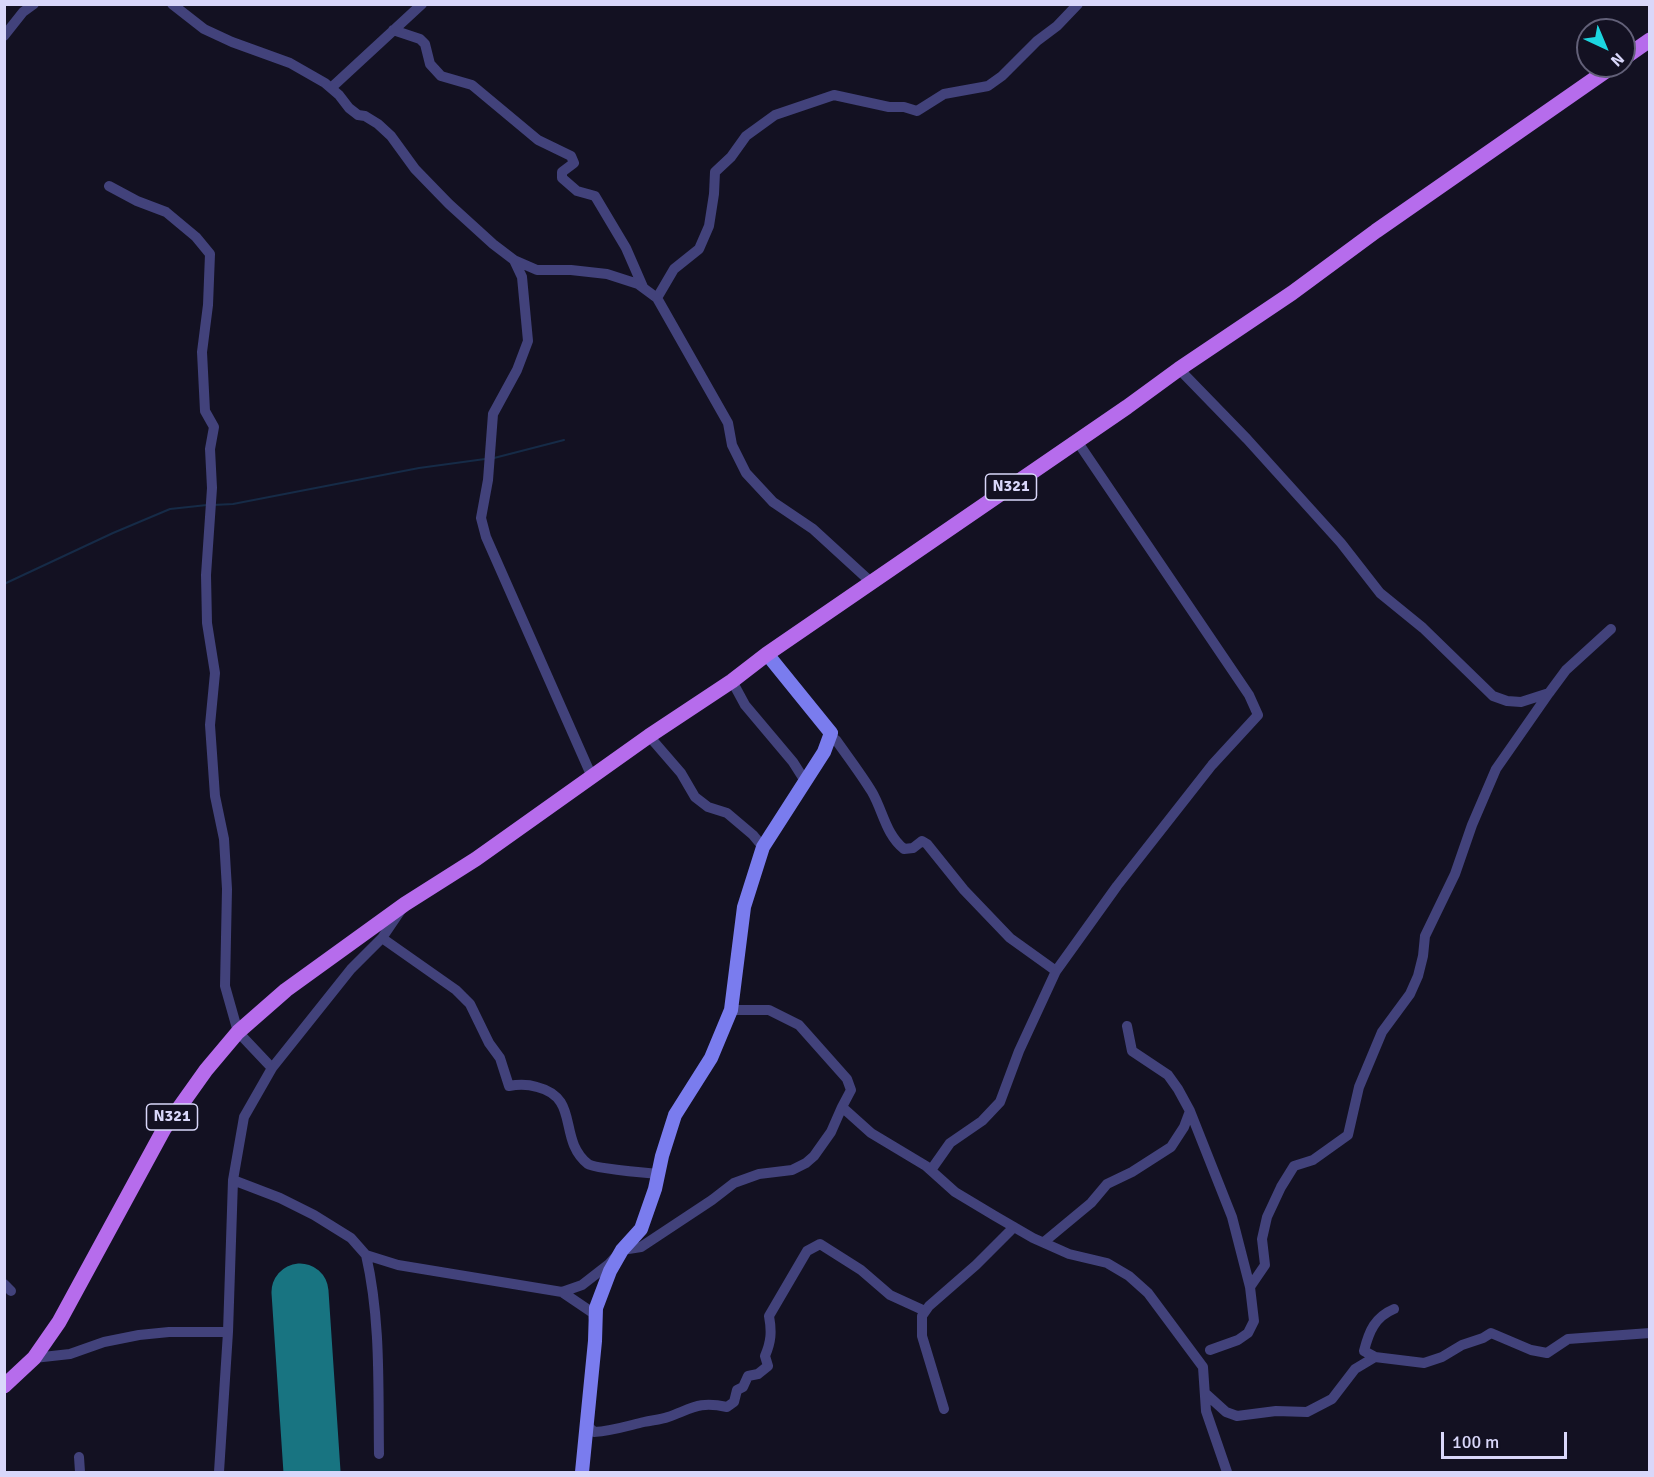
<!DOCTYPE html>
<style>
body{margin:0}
#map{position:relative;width:1654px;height:1477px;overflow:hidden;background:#131122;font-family:Signika,sans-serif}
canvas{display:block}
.frame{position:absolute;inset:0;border:6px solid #d9d7fa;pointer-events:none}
.north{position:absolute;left:1576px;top:18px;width:60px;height:60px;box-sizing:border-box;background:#131122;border:2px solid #626078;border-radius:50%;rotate:136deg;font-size:16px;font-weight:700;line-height:24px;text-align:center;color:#d9d7fa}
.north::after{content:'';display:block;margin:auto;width:21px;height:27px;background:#1cd6e0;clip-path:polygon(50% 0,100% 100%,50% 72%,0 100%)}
.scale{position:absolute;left:1441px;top:1432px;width:126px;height:27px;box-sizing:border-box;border:3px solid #d9d7fa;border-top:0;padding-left:8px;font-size:18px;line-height:21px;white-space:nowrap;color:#d9d7fa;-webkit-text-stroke:4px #131122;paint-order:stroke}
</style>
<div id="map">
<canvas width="1654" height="1477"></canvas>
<div class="frame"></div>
<div class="north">N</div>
<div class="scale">100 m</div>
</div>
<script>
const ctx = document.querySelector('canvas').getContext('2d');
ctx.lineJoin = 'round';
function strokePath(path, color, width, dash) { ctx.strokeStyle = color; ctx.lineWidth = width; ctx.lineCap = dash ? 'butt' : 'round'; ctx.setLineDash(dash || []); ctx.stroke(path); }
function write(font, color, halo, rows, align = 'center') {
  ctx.font = font + ' Signika,sans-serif'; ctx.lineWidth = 4.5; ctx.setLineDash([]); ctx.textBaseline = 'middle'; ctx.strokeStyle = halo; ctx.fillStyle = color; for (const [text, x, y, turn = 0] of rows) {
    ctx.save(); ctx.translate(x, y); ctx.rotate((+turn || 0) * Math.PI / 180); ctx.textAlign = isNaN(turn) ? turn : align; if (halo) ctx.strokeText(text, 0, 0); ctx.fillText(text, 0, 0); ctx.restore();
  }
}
const stream = new Path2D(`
 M494,458L564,440
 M213,505L233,504L419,468L485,459
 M4,584L113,533L170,509L207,505`);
const runway = new Path2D(`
 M300,1292L312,1472`);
const street = new Path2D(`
 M172,4L204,29L232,42L290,63L325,83L339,95L349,108L358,115L365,116L378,124L391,136L415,169L449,204L493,244L514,260L522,277L528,341L517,370L493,414L488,480L481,518L486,537L592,777
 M393,30L420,39L425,44L430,64L441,76L472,85L538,140L571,156L574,163L562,172V178L577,191L595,196L626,248L643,287
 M4,36L23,12L34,4
 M331,88L422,4
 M109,186L137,201L166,212L196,237L210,254L208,305L202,352L205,411L214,427L210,449L212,488L206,575L207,623L215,673L210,725L215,796L224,839L227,889L225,986L238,1032L272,1068
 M514,260L537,270H571L607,274L638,284L657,298L728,423L732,445L746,473L773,502L813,529L872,583
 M657,298L674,269L699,249L709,226L714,194L715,172L731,157L746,136L775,115L834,95L889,107H904L917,111L944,94L988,86L1002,76L1037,41L1057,26L1078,4
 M1179,369L1247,439L1341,543L1380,593L1423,628L1493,696L1507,701L1521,702L1549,693L1566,670L1611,629
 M732,681L745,705L793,762L805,781
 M649,736L681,773L695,797L708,807L727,813L753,835L763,847
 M836,740C848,757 861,774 872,792C883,811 886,835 904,849L913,848L922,841L927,844L964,890L1010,938L1056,971
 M382,938L456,990L470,1004L489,1043L500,1058L509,1086C520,1084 527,1084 537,1087C581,1098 557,1139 588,1164C593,1168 647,1173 658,1174
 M731,1010H769L799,1025L847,1079L851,1090L842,1107L871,1133L926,1166L955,1192L995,1216L1033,1238L1069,1254L1107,1263L1129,1276L1148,1293L1203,1367L1206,1411L1227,1472
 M1190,1111L1232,1217L1250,1287L1254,1321L1248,1333L1238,1340L1210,1350
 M931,1170L950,1143L982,1121L1000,1102L1019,1051L1056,971L1117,886L1212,765L1258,715L1249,695L1077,441
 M233,1180L280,1198L314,1215L351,1238L366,1255L398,1265L562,1292L582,1285L609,1264L622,1250L641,1247L712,1200L734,1183L759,1174L792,1170L806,1163L814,1156L831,1132L842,1107
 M1044,1242L1091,1203L1107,1184L1132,1172L1171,1147L1184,1127L1190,1111L1178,1089L1168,1075L1132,1051L1127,1026
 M366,1255C381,1320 378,1388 379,1454
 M4,1284L11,1291
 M1250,1287L1265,1265L1262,1239L1267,1217L1281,1187L1294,1166L1313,1160L1348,1135L1359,1087L1382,1032L1410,994L1418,976L1423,956L1425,936L1455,874L1472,825L1496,769L1549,693
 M562,1292L593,1313L594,1320
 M1375,1357L1424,1363L1442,1357L1462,1345L1483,1338L1491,1333L1531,1350L1547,1353L1568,1339L1650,1333
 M34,1358L70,1354L104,1342L139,1335L169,1332H228
 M1205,1393L1226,1412L1237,1416L1276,1411L1307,1412L1332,1399L1355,1369L1375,1357L1364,1351C1369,1331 1375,1317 1394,1309
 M944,1409L922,1336V1316L929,1306L976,1265L1014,1227
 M586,1424L594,1432C612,1431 627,1426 644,1422C652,1420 660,1420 668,1417C693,1408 699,1401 727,1407L734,1402L737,1390L743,1387L748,1376L758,1374L768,1366L765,1356C771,1342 772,1332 769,1316L807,1251L820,1244L861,1270L890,1295L925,1311
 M79,1457L80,1472
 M219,1472L228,1332L233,1180L244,1117L272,1068L351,969L382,938L401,910`);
const secondary = new Path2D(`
 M582,1472L595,1341L596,1308L610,1271L622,1250L641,1229L655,1189L662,1156L675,1115L711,1058L731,1010L744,907L763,847L824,752L831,733L767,654`);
const primary = new Path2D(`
 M1624,58L1650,40
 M4,1386L34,1358L59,1322L164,1129L206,1070L238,1032L286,990L405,904L476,859L649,736L732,681L767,654L1127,407L1179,369L1292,293L1376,231L1613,66`);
const shields = [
 [1011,487,51],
 [172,1117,51]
];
const shieldNames = [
 ["N321",1011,487],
 ["N321",172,1117]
];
strokePath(stream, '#162b47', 2);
strokePath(runway, '#187481', 57);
strokePath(street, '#42427b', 10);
strokePath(secondary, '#7a7cee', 14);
strokePath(primary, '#b66cec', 15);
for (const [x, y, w] of shields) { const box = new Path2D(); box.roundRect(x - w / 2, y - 13, w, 26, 4.5); ctx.fillStyle = '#131122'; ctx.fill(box); strokePath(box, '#d9d7fa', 1.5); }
write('bold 16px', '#d9d7fa', null, shieldNames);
</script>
